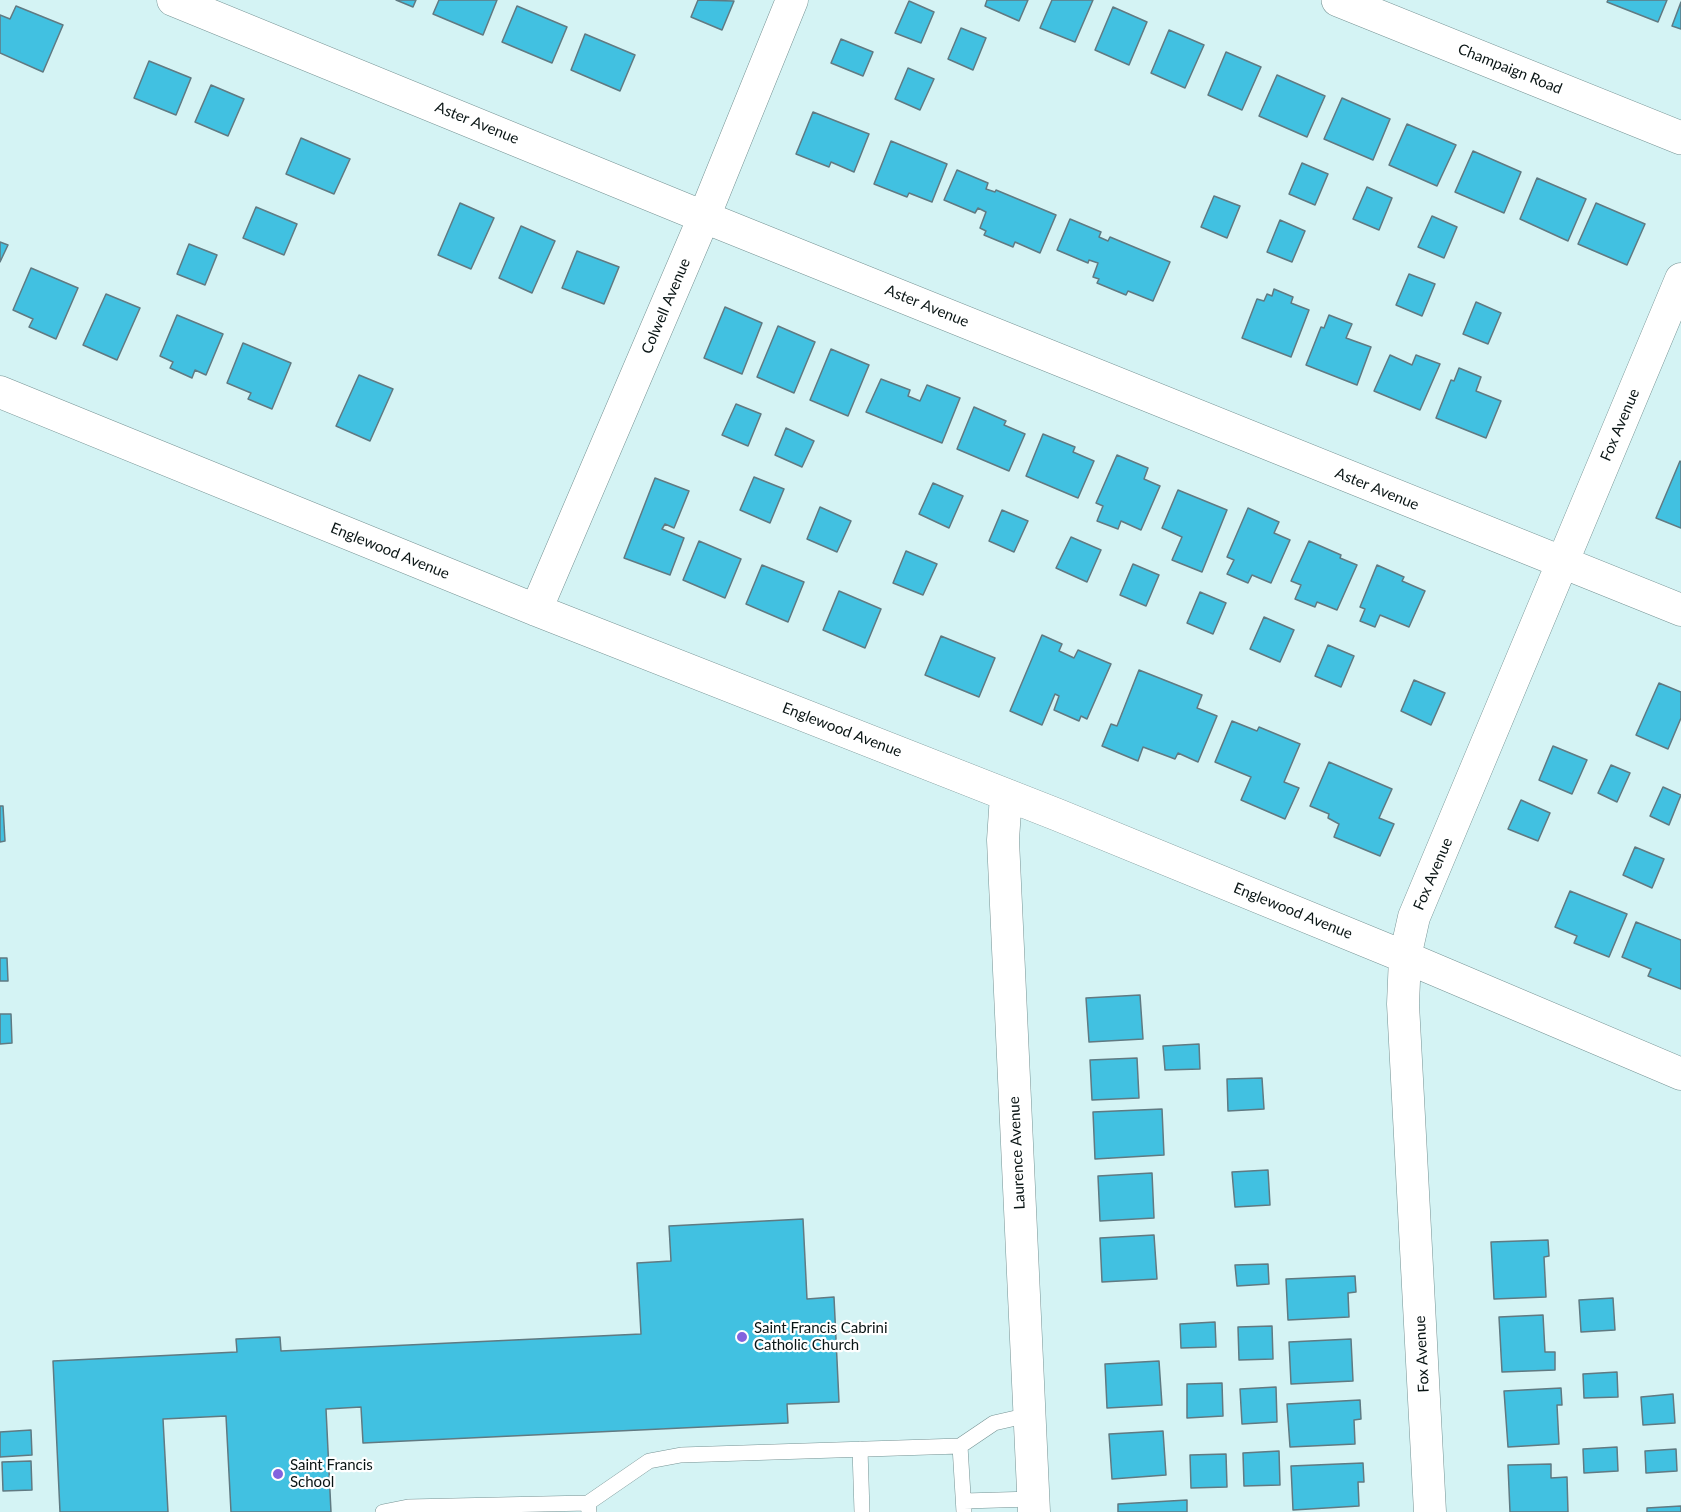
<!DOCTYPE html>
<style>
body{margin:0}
canvas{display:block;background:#d4f3f4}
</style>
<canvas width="1681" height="1512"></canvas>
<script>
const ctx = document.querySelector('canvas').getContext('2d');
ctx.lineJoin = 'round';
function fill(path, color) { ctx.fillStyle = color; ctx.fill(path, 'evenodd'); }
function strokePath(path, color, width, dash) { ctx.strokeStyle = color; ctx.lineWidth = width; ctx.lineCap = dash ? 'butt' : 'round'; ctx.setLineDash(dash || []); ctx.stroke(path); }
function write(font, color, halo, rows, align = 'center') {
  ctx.font = font + ' Lato,sans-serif'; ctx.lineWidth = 4.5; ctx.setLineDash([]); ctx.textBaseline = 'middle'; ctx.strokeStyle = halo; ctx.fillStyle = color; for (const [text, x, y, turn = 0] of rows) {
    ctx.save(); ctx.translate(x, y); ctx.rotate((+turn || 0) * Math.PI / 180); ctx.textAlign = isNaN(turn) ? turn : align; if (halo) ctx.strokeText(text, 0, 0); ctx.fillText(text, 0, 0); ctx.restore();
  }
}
const building = new Path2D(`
 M396,0H416L413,7Z
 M439,0H497L483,35L433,14Z
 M698,0L734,1L722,30L691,17Z
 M987,0H1028L1019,21L985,6Z
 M1052,0H1093L1075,42L1040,28Z
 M1608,0H1667L1658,22L1607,2Z
 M909,1L934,12L921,43L895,33Z
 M1681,2V29L1672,26Z
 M16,6L63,25L43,72L0,53V15L10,19Z
 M517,6L567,27L552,63L502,42Z
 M1113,7L1147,22L1129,65L1095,50Z
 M961,28L986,38L973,70L948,59Z
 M1169,30L1204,45L1185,88L1151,73Z
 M585,34L635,55L620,91L571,70Z
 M841,39L873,52L863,76L831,63Z
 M1226,52L1261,67L1242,110L1208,95Z
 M149,61L191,78L176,115L134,98Z
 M908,68L934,79L920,110L895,99Z
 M1277,75L1325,96L1307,137L1259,116Z
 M211,85L244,99L228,136L195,122Z
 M1342,98L1390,119L1373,160L1324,139Z
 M813,112L869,134L854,172L831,162L829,167L796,154Z
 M1407,124L1456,145L1437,186L1389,165Z
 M301,138L350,159L334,194L286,174Z
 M891,141L947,164L932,202L909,193L907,197L874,184Z
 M1473,151L1521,172L1504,213L1455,192Z
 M1302,163L1328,174L1315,205L1289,194Z
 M957,170L988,183L986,189L995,192L996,190L1056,215L1040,253L1015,242L1013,247L984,235L986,231L980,228L986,212L978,208L975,213L944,200Z
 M1537,178L1586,199L1568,241L1520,219Z
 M1367,187L1392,198L1379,230L1353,219Z
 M1214,196L1240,206L1227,238L1201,227Z
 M460,203L494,218L471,269L438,255Z
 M1596,203L1645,224L1627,265L1578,244Z
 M256,207L297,224L284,255L243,238Z
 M1432,216L1457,227L1444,258L1418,247Z
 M1070,219L1101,232L1099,237L1108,241L1110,237L1170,262L1153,301L1128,291L1126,295L1097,283L1099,279L1093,277L1098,263L1089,260L1088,263L1057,250Z
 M1280,220L1305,231L1292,262L1267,252Z
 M521,226L555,241L532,293L499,278Z
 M0,242L8,245L0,262Z
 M189,244L217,255L205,285L177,274Z
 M577,251L619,267L604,304L562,288Z
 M31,268L78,288L56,339L29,327L33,319L13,310Z
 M1409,274L1435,284L1422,316L1396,305Z
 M1274,289L1293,297L1291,303L1309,310L1291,357L1242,338L1257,299L1264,301L1267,294L1272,296Z
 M106,294L140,308L117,360L83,345Z
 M1476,302L1501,313L1488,344L1463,334Z
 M725,307L762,323L742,374L704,358Z
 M177,315L223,334L206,375L195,370L192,378L170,368L173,362L160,356Z
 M1329,315L1352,324L1346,338L1371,347L1357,385L1306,365L1321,327L1324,328Z
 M778,326L815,342L794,393L757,377Z
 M243,343L291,363L272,409L248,399L251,393L227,383Z
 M831,349L869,365L848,416L810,400Z
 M1390,355L1412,365L1416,355L1440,364L1420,410L1374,391Z
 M1459,368L1481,377L1476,391L1501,401L1486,438L1436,418L1451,380L1454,381Z
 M359,375L393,389L370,441L336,426Z
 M881,379L910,390L908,396L920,401L927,385L960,398L942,443L866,412Z
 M736,404L761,414L748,446L722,435Z
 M974,407L1006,421L1004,425L1025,434L1009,471L957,449Z
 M786,428L814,441L802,467L775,455Z
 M1043,434L1075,447L1073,452L1094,461L1078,498L1026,476Z
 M1117,455L1148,468L1144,479L1160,486L1141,530L1121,521L1118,529L1097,521L1103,506L1096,503Z
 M1680,461L1681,462V528L1656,518Z
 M754,477L784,489L770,523L740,510Z
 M655,478L689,491L674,528L665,524L662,529L684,538L670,575L624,558Z
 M933,483L963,496L949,528L919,514Z
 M1178,490L1227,510L1202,572L1172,560L1182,537L1162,528Z
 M820,507L851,521L837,552L807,539Z
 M1248,508L1279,522L1274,533L1290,540L1271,583L1252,575L1248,583L1227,574L1234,560L1227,557Z
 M1002,510L1028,521L1014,552L989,541Z
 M1071,537L1101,550L1087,582L1056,568Z
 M699,541L741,559L725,598L683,580Z
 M1309,541L1341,555L1340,558L1357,565L1337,610L1317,602L1315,607L1295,599L1301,585L1291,581Z
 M906,551L937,564L923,595L893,583Z
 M1133,564L1159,575L1146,606L1120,595Z
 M762,565L804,582L788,622L746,604Z
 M1377,565L1404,577L1402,581L1425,591L1409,627L1380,615L1375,627L1360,621L1365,609L1360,607Z
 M839,591L881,609L865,648L823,630Z
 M1200,592L1226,603L1213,634L1187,623Z
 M1264,617L1294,630L1280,662L1250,649Z
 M1042,635L1062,644L1059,651L1074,658L1078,650L1111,664L1087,719L1081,716L1079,721L1054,710L1059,696L1055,694L1042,725L1010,711Z
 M941,636L995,658L979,697L925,675Z
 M1328,645L1354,656L1341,687L1315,676Z
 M1139,670L1202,695L1197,708L1217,716L1198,762L1178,753L1175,759L1143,747L1138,761L1102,746L1111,724L1117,726Z
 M1414,680L1445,693L1431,725L1401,711Z
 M1659,683L1681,692V718L1668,749L1636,735Z
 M1232,721L1257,731L1259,727L1300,744L1284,782L1299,788L1285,819L1241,800L1251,777L1215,762Z
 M1553,746L1587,760L1572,794L1539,780Z
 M1329,762L1392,789L1379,818L1394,824L1380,856L1334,837L1339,824L1328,818L1329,814L1310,806Z
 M1611,765L1630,773L1617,802L1598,793Z
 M1663,787L1681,795L1669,825L1650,816Z
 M1521,800L1550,813L1538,841L1508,829Z
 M0,806H3L5,841L0,842Z
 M1635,847L1664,859L1652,888L1623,875Z
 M1570,891L1627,914L1609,957L1574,943L1577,936L1555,927Z
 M1636,922L1681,940V989L1648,976L1651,969L1622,957Z
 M0,958H7L8,981H0Z
 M1140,995L1143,1039L1089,1042L1086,998Z
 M0,1014H11L12,1043L0,1044Z
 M1199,1044L1200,1069L1165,1070L1163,1046Z
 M1137,1058L1139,1098L1092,1100L1090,1060Z
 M1262,1078L1264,1109L1228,1111L1227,1079Z
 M1162,1109L1164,1155L1095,1159L1093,1112Z
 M1268,1170L1270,1205L1235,1207L1232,1172Z
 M1152,1173L1154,1218L1100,1221L1098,1176Z
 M803,1219L807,1299L834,1297L839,1402L787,1404L788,1423L363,1443L361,1407L326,1409L331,1512H231L226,1416L163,1419L168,1512H60L53,1361L237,1352L236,1339L280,1337L281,1351L641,1334L637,1263L671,1261L669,1226Z
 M1154,1235L1157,1279L1102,1282L1100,1238Z
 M1548,1240L1549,1256L1544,1257L1546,1297L1494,1299L1491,1242Z
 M1268,1264L1269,1284L1237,1286L1235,1265Z
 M1355,1276L1356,1292L1348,1293L1349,1317L1288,1320L1286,1279Z
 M1613,1298L1615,1330L1581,1332L1579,1300Z
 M1543,1315L1545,1352H1555V1370L1502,1372L1499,1317Z
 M1215,1322L1216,1347L1181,1348L1180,1324Z
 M1272,1326L1273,1359L1239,1360L1238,1327Z
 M1351,1339L1353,1381L1291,1384L1289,1342Z
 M1159,1361L1162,1405L1107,1408L1105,1364Z
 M1617,1372L1618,1397L1584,1398L1583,1374Z
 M1222,1383L1223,1416L1187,1418V1384Z
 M1276,1387L1277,1422L1242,1424L1240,1389Z
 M1561,1388L1562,1405H1557L1559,1444L1508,1447L1504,1391Z
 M1673,1394L1675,1423L1643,1425L1641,1397Z
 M1360,1400L1361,1419L1354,1420L1355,1444L1290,1447L1287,1404Z
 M31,1430L32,1455L0,1457V1432Z
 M1163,1431L1166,1475L1112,1479L1109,1434Z
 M1617,1447L1618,1471L1584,1473L1583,1449Z
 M1676,1449L1677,1471L1646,1473L1645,1451Z
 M1279,1451L1280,1485L1244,1486L1243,1453Z
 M1226,1454L1227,1487L1191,1488L1190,1455Z
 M31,1461L32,1490L3,1491L2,1462Z
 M1363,1463L1364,1482H1358L1359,1506L1293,1510L1291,1466Z
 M1551,1464V1478L1567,1477L1568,1512H1510L1508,1465Z
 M1187,1500V1512H1118V1504Z
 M1681,1506V1512H1647V1508Z`);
const lane = new Path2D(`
 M960,1446L994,1423L1029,1415
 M860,1449L862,1512
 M964,1501L1033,1499
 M588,1503L649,1461L681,1455L960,1446L964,1512
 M383,1512L408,1507L588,1503L589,1512`);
const street = new Path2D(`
 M173,0L704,217L1681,610
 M0,392L536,610L1058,815L1405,957L1681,1074
 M536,610L704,217L792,0
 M1006,795L1003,840L1034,1512
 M1430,1512L1403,1004L1405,957L1414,917L1681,279`);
const secondary = new Path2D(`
 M1338,0L1681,138`);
const markers = [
 [742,1337,6,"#8263de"],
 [278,1474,6,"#8263de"]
];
const streetNames = [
 ["Champaign Road",1510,69,22],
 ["Aster Avenue",477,123,22],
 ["Colwell Avenue",666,306,-67],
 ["Aster Avenue",927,306,22],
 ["Fox Avenue",1620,425,-67],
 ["Aster Avenue",1377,489,22],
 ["Englewood Avenue",390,551,22],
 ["Englewood Avenue",842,730,21],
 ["Fox Avenue",1433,874,-67],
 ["Englewood Avenue",1293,911,22],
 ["Laurence Avenue",1017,1153,-93],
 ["Fox Avenue",1422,1354,-93]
];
const poiNames = [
 ["Saint Francis Cabrini",754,1328],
 ["Catholic Church",754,1345],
 ["Saint Francis",290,1465],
 ["School",290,1482]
];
fill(building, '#41c1e1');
strokePath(building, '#607a82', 1.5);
strokePath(lane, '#769394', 16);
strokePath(street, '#769394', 33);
strokePath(secondary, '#769394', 34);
strokePath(lane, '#fff', 15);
strokePath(street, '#fff', 32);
strokePath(secondary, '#fff', 33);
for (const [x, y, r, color] of markers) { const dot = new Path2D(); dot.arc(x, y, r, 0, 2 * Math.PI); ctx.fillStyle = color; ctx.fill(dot); strokePath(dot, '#fff', 2); }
write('15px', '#091414', '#fff', streetNames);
write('15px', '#091414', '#fff', poiNames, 'left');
</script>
